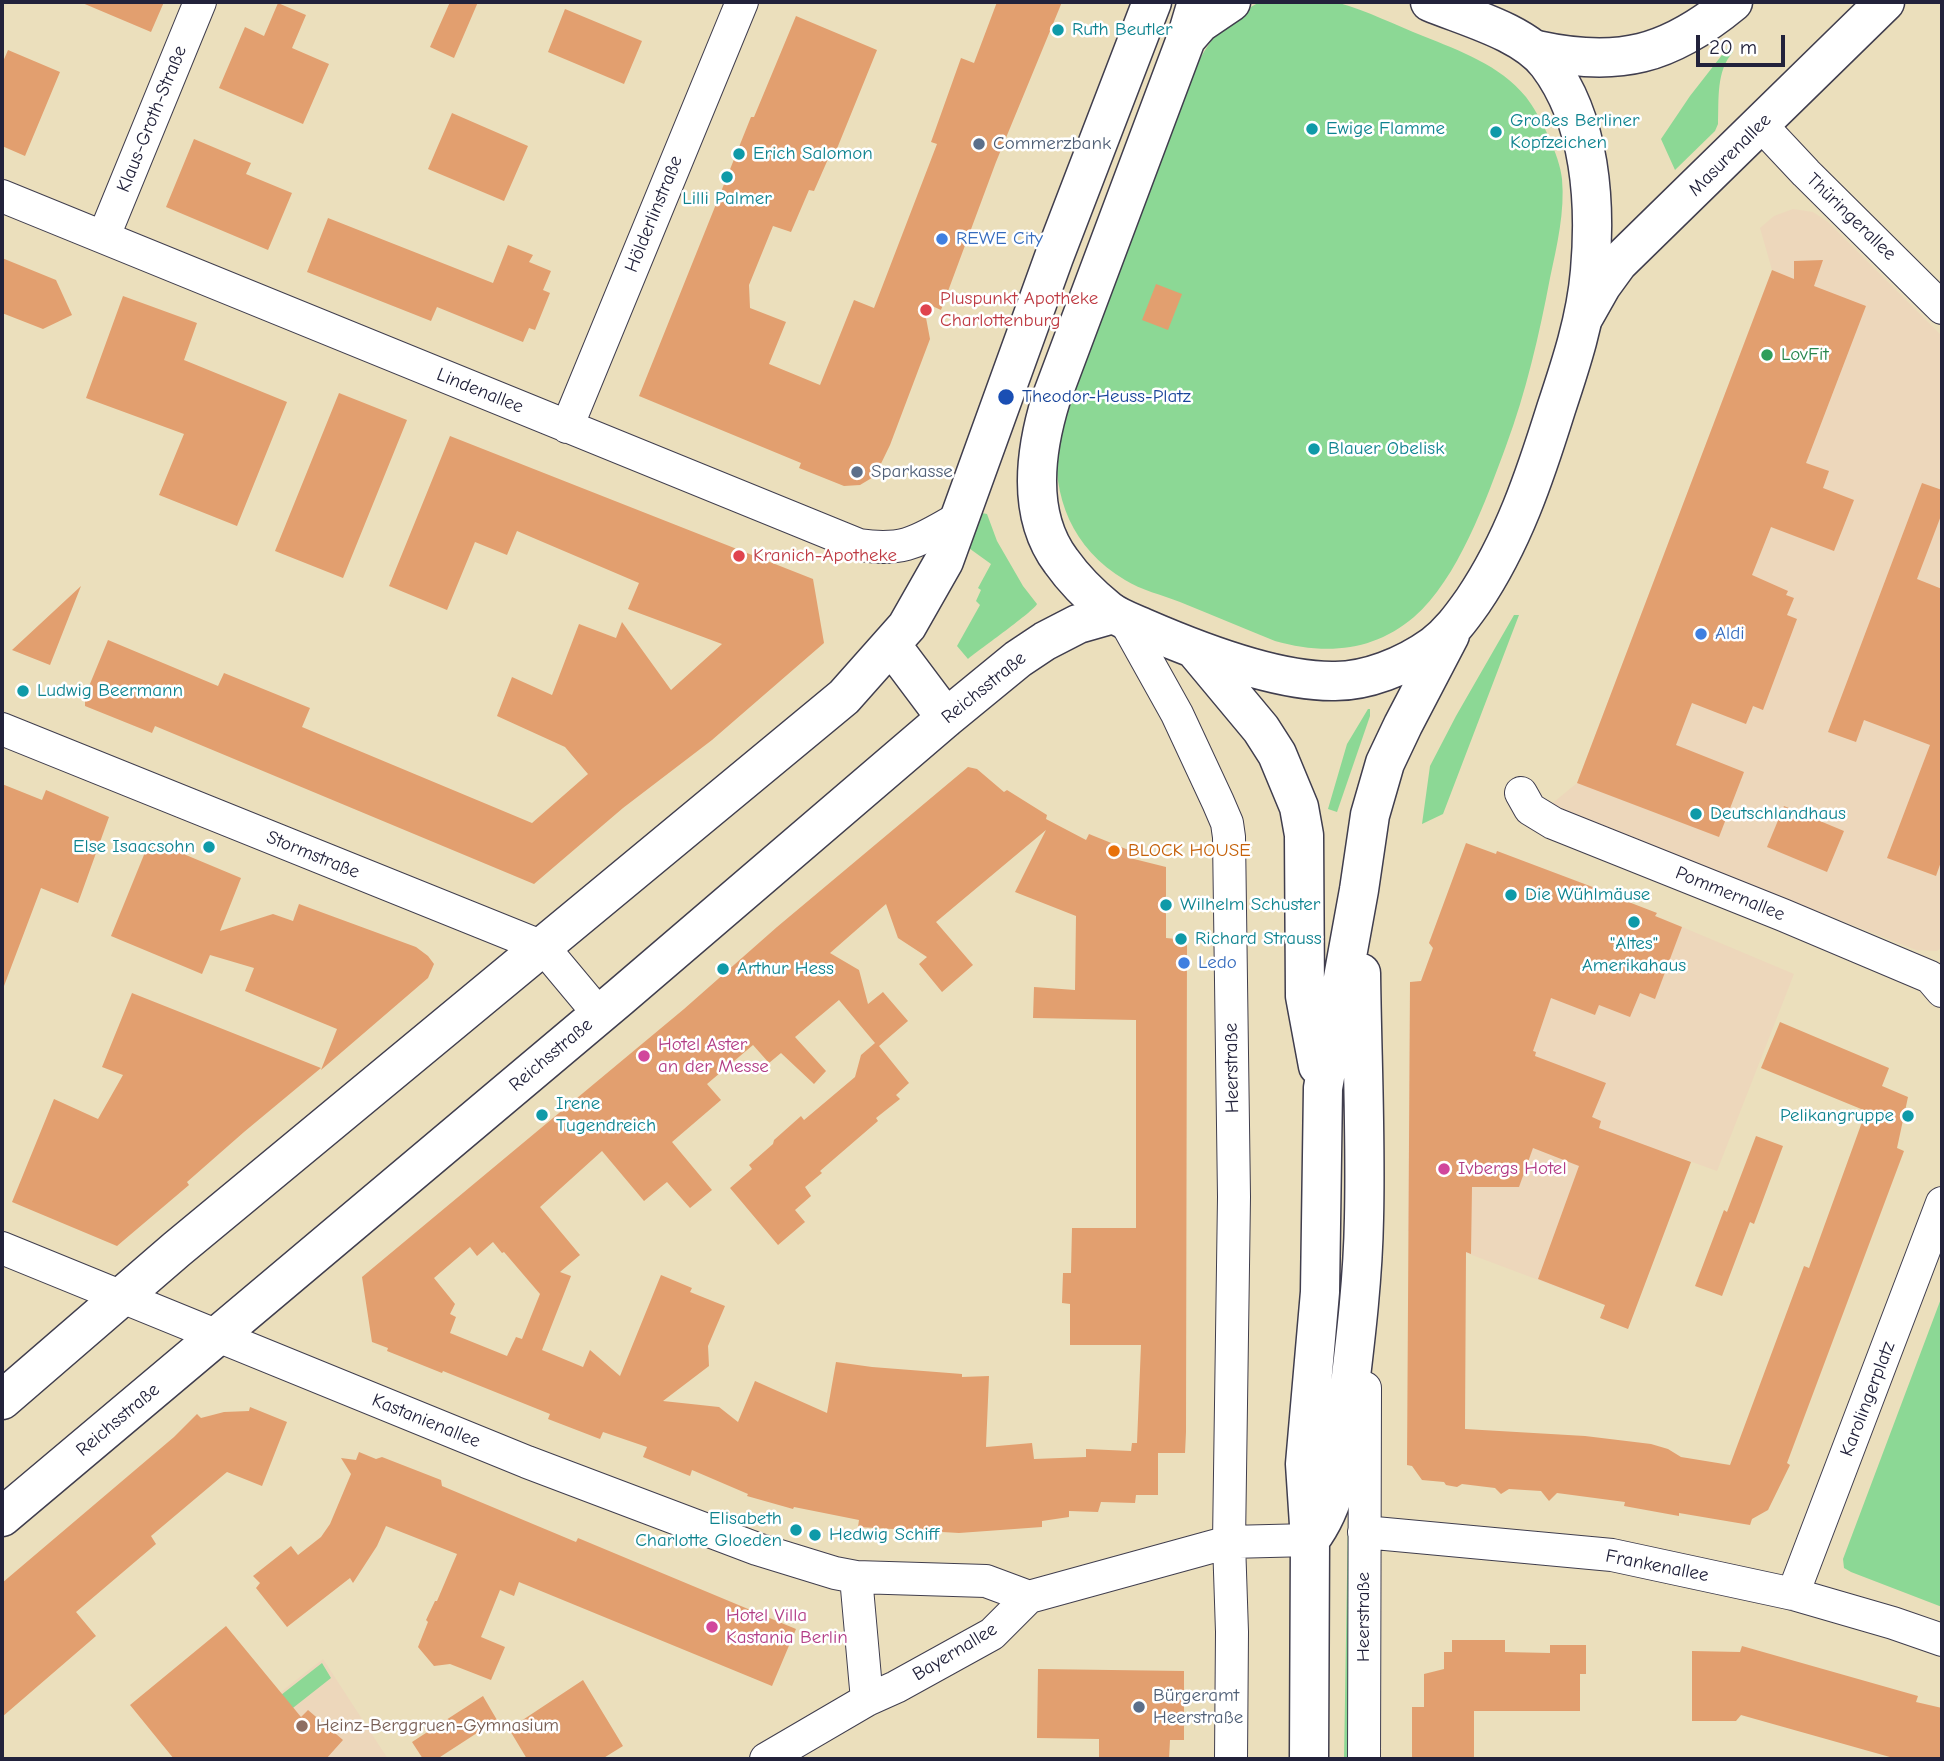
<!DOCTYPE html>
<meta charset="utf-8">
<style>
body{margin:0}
#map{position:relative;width:1944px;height:1761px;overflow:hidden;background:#ebdfbc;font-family:"Comic Neue",sans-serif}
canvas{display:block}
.frame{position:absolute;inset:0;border:4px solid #22223b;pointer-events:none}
.scale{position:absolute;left:1696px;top:35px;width:89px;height:32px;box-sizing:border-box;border:4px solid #22223b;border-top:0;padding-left:9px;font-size:21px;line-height:24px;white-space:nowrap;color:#22223b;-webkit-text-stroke:5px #fff;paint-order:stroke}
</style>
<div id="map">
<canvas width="1944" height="1761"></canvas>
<div class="frame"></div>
<div class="scale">20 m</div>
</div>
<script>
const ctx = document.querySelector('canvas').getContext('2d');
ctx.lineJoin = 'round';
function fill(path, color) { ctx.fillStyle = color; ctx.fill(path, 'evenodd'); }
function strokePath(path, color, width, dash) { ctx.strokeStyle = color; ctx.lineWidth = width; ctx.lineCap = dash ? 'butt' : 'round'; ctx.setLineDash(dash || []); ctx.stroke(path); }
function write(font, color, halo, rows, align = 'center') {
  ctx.font = font + ' "Comic Neue",sans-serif'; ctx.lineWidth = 5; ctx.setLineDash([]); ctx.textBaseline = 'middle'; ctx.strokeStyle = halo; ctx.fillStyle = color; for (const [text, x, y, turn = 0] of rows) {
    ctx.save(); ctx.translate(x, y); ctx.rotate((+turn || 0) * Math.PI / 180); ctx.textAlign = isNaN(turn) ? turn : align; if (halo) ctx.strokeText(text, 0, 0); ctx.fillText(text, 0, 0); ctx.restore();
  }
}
const built = new Path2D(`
 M1793,209L1813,212L1828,222L1942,336V947L1937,951L1916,950L1549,806L1577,783L1772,270L1760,228L1774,216Z
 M1465,847L1495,854L1497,851L1627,900V902L1657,913L1656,916L1794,974L1717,1171L1662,1151L1605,1305L1408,1231L1410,982L1421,981L1433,949L1429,943Z
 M323,1659L388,1759H195Z`);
const green = new Path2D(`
 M1260,2C1278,1 1324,0 1339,3C1368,11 1395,25 1423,36C1460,51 1500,65 1526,97C1540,115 1560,156 1562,179C1565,211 1557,246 1550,278C1539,336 1526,392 1506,446C1486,500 1458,579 1414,617C1373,652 1325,655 1275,641C1243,628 1212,615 1180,602C1162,595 1141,590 1125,580C1072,548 1052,498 1057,438L1191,77C1208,40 1223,21 1260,2Z
 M1729,46L1733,52C1716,71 1719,99 1718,124L1715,131L1675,170L1661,139L1690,96Z
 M982,513L987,514L997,541L1023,586L1037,604C1034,611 980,649 968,659L957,646L980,605L976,601L981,590L978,588L991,564L966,546Z
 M1514,615H1519L1443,814L1422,824L1430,766L1456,716Z
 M1368,709H1370V716L1337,812L1328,809L1347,744Z
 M1942,1296V1607L1851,1572L1844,1568L1843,1559Z
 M1349,1455L1353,1759H1344Z
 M322,1663L331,1678L228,1759H199Z`);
const building = new Path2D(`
 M80,2H164L151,32Z
 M450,2H478L454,58L430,47Z
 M997,2H1062L996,162L941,310L923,302L930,339L890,445L875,476L860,485L844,486L799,468L801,463L639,396L751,117H754L796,16L877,50L836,151L832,150L814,191L809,190L791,232L773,226L749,285L750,308L786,322L769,364L820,385L854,300L874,308L937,144L931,142L961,58L974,63Z
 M278,3L306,15L292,48L329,64L303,124L219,88L245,27L264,36Z
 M565,9L642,41L624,84L548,52Z
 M8,50L60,72L25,156L2,146V64Z
 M452,113L528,146L504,201L428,169Z
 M194,139L251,163L246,174L292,193L268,250L166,207Z
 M328,218L493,283L508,245L533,255L529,262L551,271L543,290L550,293L535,330L529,328L523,342L437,307L431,321L307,272Z
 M2,258L56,280L72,315L43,329L2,313Z
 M1823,260L1814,286L1866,306L1806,463L1829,471L1823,488L1854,500L1834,551L1771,527L1752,575L1788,591L1786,595L1794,598L1787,615L1797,619L1763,710L1753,706L1746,724L1692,703L1676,745L1744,772L1719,837L1577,783L1772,270L1794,279V261Z
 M1156,284L1182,294L1168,330L1142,320Z
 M123,296L197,323L184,360L287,402L237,526L159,495L184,434L86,398Z
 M339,393L407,420L343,578L275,551Z
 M450,436L813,579L824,643L712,740L623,808L534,884L155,726L152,733L85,706V696L108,640L218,686L224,673L310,708L302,727L532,823L588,774L565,747L497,716L512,677L552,695L579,624L616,638L622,622L671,690L722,644L628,609L639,583L517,531L507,555L475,542L447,610L389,586Z
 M1922,483L1942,490V513L1917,579L1942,589V859L1936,876L1887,858L1930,745L1864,720L1856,742L1828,732Z
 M81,586L50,665L12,650Z
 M968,767L977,769L1004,792L1007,790L1047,815L1046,819L1086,840L1089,834L1131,851L1130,858L1166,867V938L1187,940L1186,1432L1185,1453H1158V1495H1136L1135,1503L1101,1502L1098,1512L1069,1511V1517L1042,1521V1527L959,1533L858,1527L859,1520L794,1507L793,1509L747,1496L748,1494L692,1470L690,1476L643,1457L647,1447L603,1432L600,1439L548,1419L550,1414L443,1371L442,1373L387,1351L388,1348L372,1342L362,1277L684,1009L777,927ZM1046,830L1015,892L1076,916L1075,990L1034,987L1033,1018L1136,1020V1228H1072L1071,1273H1063L1062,1303L1070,1304V1345H1141L1137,1443H1132L1131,1451L1086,1449V1457L1034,1459L1032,1443L986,1447L989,1376L962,1377V1374L872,1367L836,1362L827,1413L755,1381L738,1422L719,1407L663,1401L709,1366L708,1346L725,1306L690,1292L692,1288L661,1275L620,1376L590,1350L583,1367L542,1350L571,1276L560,1272L580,1255L540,1207L602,1151L644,1201L667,1182L690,1208L712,1190L672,1142L721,1100L707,1084L753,1045L769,1063L781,1053L814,1084L826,1071L795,1037L839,1000L875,1043L861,1055L855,1077L804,1120L801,1116L774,1140L773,1144L749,1165L752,1169L730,1188L778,1245L805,1222L795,1210L811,1196L805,1187L822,1173L820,1171L878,1121L876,1118L900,1099L896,1095L909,1083L879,1046L908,1021L883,992L868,1004L859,970L830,953L886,904L898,938L927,957L919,964L942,992L973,965L936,922ZM493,1242L502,1253L504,1252L540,1294L522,1339L516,1337L507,1356L450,1333L456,1317L450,1314L455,1304L434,1278L470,1247L477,1256Z
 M2,784L42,800L46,790L109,817L78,903L41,888L4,986H2Z
 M1784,806L1844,831L1827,872L1767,847Z
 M150,840L241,878L220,931L273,914L293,921L299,904L416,947L428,956L434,964L428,978L321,1070L337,1029L245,991L254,968L210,955L202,974L111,936Z
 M1466,843L1496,854L1497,851L1627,900L1626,901L1657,913L1655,916L1682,927L1655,999L1640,993L1630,1017L1599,1005L1595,1015L1551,998L1533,1051L1536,1052L1535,1056L1606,1083L1592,1117L1601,1121L1599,1128L1691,1162L1628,1329L1600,1318L1605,1305L1538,1279L1579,1166L1533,1148L1519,1187H1472L1471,1254L1466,1252L1465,1429L1585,1436L1651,1444L1668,1449L1681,1457L1730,1465L1804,1266L1809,1268L1866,1111L1761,1068L1780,1022L1889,1068L1882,1086L1908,1097L1897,1148L1904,1151L1787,1463L1790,1465L1768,1510L1752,1519L1750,1525L1679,1513V1516L1624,1506L1625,1502L1557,1493L1549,1501L1541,1491L1509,1489L1501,1494L1495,1488L1462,1484L1457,1487L1446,1485L1444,1482L1422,1480L1412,1466L1407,1465L1410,982L1421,981L1433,948L1429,943Z
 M132,993L321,1068L244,1132L187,1182L189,1185L117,1246L12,1202L54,1099L98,1119L123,1075L102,1067Z
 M1756,1136L1783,1146L1754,1224L1750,1222L1722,1296L1695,1286L1724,1210L1727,1212Z
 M250,1407L287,1422L262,1486L227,1472L151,1536L156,1544L76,1612L96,1636L2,1717V1583L174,1437L197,1414L201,1418L224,1412L249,1411Z
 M359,1452L376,1459L382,1457L441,1480L442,1486L576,1542L578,1538L796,1629L772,1686L519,1582L514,1596L500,1590L481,1637L505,1647L491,1680L450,1664L434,1666L418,1647L428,1622L426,1620L435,1601H437L457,1554L386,1526L377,1546L353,1583L350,1578L287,1627L256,1588L260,1583L253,1576L291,1546L298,1555L321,1537L330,1524L351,1474L341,1458L356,1460Z
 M226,1626L301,1717L308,1710L343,1740L326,1759H174L130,1705Z
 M1452,1640H1505V1652L1550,1653V1645H1586V1674H1580V1711H1474V1759H1412V1707H1424V1674L1444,1669V1652H1452Z
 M1742,1646L1918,1696L1916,1702L1942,1708V1759H1897L1741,1715L1736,1721H1692V1651L1740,1652Z
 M1038,1669L1184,1671V1740H1170L1169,1759H1099V1739L1037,1738Z
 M583,1680L623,1746L602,1759H527L509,1729Z
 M483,1696L497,1720L437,1759H423L412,1742Z`);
const street = new Path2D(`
 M1760,124L1806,173L1942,308
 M2,196L859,545C907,552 919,540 959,518
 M104,236L200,2
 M567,427L742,2
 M1124,619L1177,714L1218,802L1227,823L1229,837L1234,1197L1229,1542L1232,1632L1231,1759
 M2,729L543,947L599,1014
 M1521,793L1530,809L1553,823L1783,915L1930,977L1942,991
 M2,1248L527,1462L757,1549L835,1573L856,1577L986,1581L1029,1597
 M1364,1532L1612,1555L1793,1594L1893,1623L1942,1640
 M856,1577L867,1700
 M1793,1594L1942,1203
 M766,1759L867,1700L896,1687L992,1634L1029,1597L1229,1542L1310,1540
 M1364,1759L1365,1388`);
const secondary = new Path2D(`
 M1537,50C1619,68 1669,55 1733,2
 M1585,315L1602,285L1618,263L1885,2
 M892,646L946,718
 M2,1400L177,1249L844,697L907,626L944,561L1054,257L1152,2
 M2,1517L619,998L946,718L1018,659L1045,641L1078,624L1113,614`);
const primary = new Path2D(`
 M1197,2L1186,39L1051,399C1035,451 1026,514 1061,561C1073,578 1092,597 1108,610C1118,618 1133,623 1144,628C1197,651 1274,681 1332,681C1366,682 1405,666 1433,646C1450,633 1461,618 1473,601C1513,542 1535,476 1556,409C1571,364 1586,319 1590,271C1596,203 1591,121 1548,64C1524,32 1466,17 1430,2
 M1186,39L1200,23L1231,2
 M1196,651L1261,729L1277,754L1299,807L1304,835L1305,996L1318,1066
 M1310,1540C1343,1496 1343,1446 1349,1393C1356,1335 1363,1277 1364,1218C1366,1137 1362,1055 1361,973
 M1309,1759L1310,1540L1305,1464L1320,1292L1323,1088L1359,890L1370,815L1385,763L1403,725L1450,635`);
const markers = [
 [1058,30,7,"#0f9aa8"],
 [1312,129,7,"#0f9aa8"],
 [1496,132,7,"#0f9aa8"],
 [979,144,7,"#5c6f8a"],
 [739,154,7,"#0f9aa8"],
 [727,177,7,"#0f9aa8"],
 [942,239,7,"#3f7fe0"],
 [926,310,7,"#e0444e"],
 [1767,355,7,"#2e9e5b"],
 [1006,397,9,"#1a4fb4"],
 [1314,449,7,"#0f9aa8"],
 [857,472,7,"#5c6f8a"],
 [739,556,7,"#e0444e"],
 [1701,634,7,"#3f7fe0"],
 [23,691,7,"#0f9aa8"],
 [1696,814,7,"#0f9aa8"],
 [209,847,7,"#0f9aa8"],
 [1114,851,7,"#e8710a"],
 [1511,895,7,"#0f9aa8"],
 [1166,905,7,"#0f9aa8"],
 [1634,922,7,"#0f9aa8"],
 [1181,939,7,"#0f9aa8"],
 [1184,963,7,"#3f7fe0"],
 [723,969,7,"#0f9aa8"],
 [644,1056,7,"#d1479c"],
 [542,1115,7,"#0f9aa8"],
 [1908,1116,7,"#0f9aa8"],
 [1444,1169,7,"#d1479c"],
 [796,1530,7,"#0f9aa8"],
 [815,1535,7,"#0f9aa8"],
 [712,1627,7,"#d1479c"],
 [1139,1707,7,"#5c6f8a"],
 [302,1726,7,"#8d6e63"]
];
const cultureNames = [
 ["Ruth Beutler",1072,30],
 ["Großes Berliner",1510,121],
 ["Kopfzeichen",1510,143],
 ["Ewige Flamme",1326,129],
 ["Erich Salomon",753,154],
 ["Lilli Palmer",727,199,"center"],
 ["Blauer Obelisk",1328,449],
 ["Ludwig Beermann",37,691],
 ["Deutschlandhaus",1710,814],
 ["Else Isaacsohn",195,847,"right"],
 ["Die Wühlmäuse",1525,895],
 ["Wilhelm Schuster",1180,905],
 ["Richard Strauss",1195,939],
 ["\"Altes\"",1634,944,"center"],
 ["Amerikahaus",1634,966,"center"],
 ["Arthur Hess",737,969],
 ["Irene",556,1104],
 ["Tugendreich",556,1126],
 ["Pelikangruppe",1894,1116,"right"],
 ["Elisabeth",782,1519,"right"],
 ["Charlotte Gloeden",782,1541,"right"],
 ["Hedwig Schiff",829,1535]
];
const streetNames = [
 ["Klaus-Groth-Straße",152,119,-68],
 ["Masurenallee",1730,155,-45],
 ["Hölderlinstraße",654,214,-68],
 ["Thüringerallee",1851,217,44],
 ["Lindenallee",480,391,22],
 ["Reichsstraße",984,688,-39],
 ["Stormstraße",313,855,22],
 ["Pommernallee",1730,894,22],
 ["Reichsstraße",551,1055,-40],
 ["Heerstraße",1232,1068,-91],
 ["Karolingerplatz",1868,1399,-69],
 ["Reichsstraße",118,1420,-40],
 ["Kastanienallee",426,1421,22],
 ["Frankenallee",1657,1566,11],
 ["Heerstraße",1364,1617,-90],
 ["Bayernallee",955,1652,-31]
];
const serviceNames = [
 ["Commerzbank",993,144],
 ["Sparkasse",871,472],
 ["Bürgeramt",1153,1696],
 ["Heerstraße",1153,1718]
];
const shopNames = [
 ["REWE City",956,239],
 ["Aldi",1715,634],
 ["Ledo",1198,963]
];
const healthNames = [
 ["Pluspunkt Apotheke",940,299],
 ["Charlottenburg",940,321],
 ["Kranich-Apotheke",753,556]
];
const leisureNames = [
 ["LovFit",1781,355]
];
const transitNames = [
 ["Theodor-Heuss-Platz",1022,397]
];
const foodNames = [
 ["BLOCK HOUSE",1128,851]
];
const hotelNames = [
 ["Hotel Aster",658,1045],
 ["an der Messe",658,1067],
 ["Ivbergs Hotel",1458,1169],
 ["Hotel Villa",726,1616],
 ["Kastania Berlin",726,1638]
];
const educationNames = [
 ["Heinz-Berggruen-Gymnasium",316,1726]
];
fill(built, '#edd7bb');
fill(green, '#8cd895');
fill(building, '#e29f6f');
strokePath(street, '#403e4e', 34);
strokePath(secondary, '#403e4e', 41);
strokePath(primary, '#403e4e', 41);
strokePath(street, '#fff', 32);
strokePath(secondary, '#fff', 38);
strokePath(primary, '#fff', 38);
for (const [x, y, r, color] of markers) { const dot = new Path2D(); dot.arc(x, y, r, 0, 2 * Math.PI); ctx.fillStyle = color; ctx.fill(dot); strokePath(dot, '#fff', 2.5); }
write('19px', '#0d838f', '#fff', cultureNames, 'left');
write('19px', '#22223b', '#fff', streetNames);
write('19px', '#4e5e75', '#fff', serviceNames, 'left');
write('19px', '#366cbe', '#fff', shopNames, 'left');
write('19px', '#be3a42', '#fff', healthNames, 'left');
write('19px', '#27864d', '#fff', leisureNames, 'left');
write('19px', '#164399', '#fff', transitNames, 'left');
write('19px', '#c56008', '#fff', foodNames, 'left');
write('19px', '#b23c85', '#fff', hotelNames, 'left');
write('19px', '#785e54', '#fff', educationNames, 'left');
</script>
